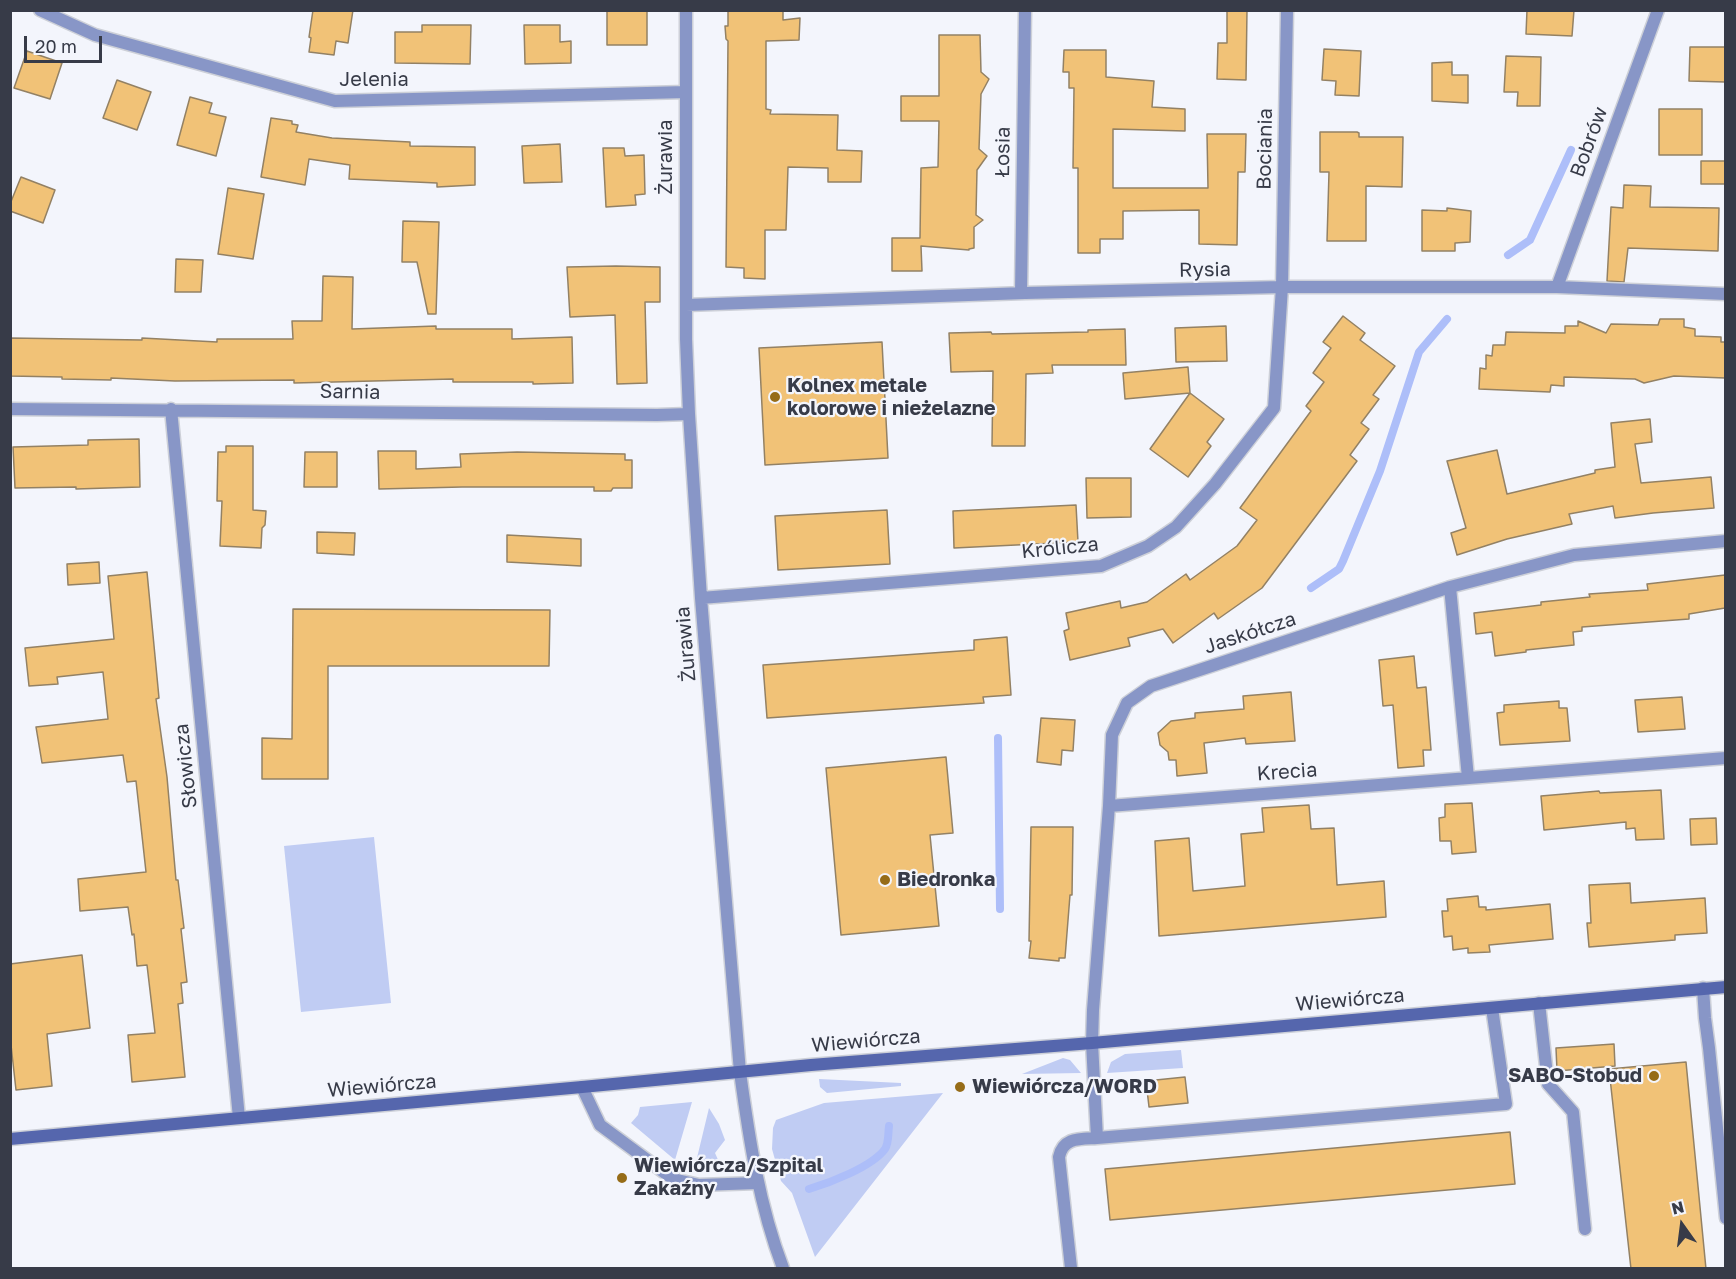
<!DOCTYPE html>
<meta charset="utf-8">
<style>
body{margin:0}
#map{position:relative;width:1736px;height:1279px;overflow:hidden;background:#f3f5fc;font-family:"Golos Text",sans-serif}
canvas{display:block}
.frame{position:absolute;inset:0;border:12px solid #373b48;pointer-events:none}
.north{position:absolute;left:1652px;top:1195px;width:60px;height:60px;-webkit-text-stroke:4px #f3f5fc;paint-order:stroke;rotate:346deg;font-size:16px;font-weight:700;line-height:24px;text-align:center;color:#373b48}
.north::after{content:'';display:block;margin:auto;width:21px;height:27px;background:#373b48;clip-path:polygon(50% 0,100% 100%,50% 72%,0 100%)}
.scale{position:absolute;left:24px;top:36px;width:78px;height:27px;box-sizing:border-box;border:3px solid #373b48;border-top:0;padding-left:8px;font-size:18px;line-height:21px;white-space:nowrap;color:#373b48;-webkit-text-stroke:4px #f3f5fc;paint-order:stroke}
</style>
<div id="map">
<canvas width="1736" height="1279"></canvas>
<div class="frame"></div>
<div class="north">N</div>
<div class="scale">20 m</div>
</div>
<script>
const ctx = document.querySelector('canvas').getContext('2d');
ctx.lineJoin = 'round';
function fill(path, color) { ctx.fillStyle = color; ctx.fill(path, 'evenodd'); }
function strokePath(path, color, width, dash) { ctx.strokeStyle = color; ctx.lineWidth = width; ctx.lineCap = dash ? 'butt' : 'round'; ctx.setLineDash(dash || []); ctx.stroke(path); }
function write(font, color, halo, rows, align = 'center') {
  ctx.font = font + ' "Golos Text",sans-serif'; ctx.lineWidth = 4.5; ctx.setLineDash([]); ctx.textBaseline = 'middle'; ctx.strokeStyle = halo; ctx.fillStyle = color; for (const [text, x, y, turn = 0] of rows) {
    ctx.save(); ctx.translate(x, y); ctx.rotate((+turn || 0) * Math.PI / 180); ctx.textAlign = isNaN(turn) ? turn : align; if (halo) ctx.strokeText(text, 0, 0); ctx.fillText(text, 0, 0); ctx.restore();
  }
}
const green = new Path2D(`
 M374,837L391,1003L301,1012L284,846Z
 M1181,1050L1183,1068L1107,1073L1111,1062L1125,1054Z
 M1063,1058L1070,1060L1081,1073L1022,1074Z
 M819,1079L901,1083V1086L827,1093L820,1087Z
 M943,1093L815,1257L792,1193L781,1181L772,1149L773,1128L776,1120L824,1103Z
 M692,1102L675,1160L631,1123L638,1115L640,1107Z
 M709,1108L719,1124L725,1140L715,1153L720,1164L701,1169L683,1166L685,1160L696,1162Z`);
const stream = new Path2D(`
 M1508,255L1530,240L1571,150
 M1311,588L1339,569L1343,561L1380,471L1419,352L1447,319
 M998,738L1000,909
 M809,1189C829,1183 872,1167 885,1149C889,1143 888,1133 889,1126`);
const building = new Path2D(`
 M313,10H353L348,43L336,41L334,55L309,52L311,38L309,37Z
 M607,10H647V45H607Z
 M728,10H783V20L800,18L799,40L766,41V109L771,110L770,114L838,115L837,150L862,151L861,182H828V168L788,167L786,230H765V279L744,278V268L726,267L728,41L726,39L725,26H728Z
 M1227,10H1247L1246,80L1217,79L1218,43H1227Z
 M1527,10H1574L1572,36L1526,34Z
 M422,25H471L470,64L395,63V32H422Z
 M524,25H560V42L571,41V63L525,64Z
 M939,35H980L981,72L989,79L981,94L979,149L987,156L977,170L976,215L983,220L974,227V248L969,249V250L921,246L922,271H892V238H920L921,168L938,167L939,121H901V96H939Z
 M1690,47H1725V82L1689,81Z
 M1324,49L1361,51L1359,96L1335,95L1336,81L1322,80Z
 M1064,50H1106V77L1154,81L1152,107L1185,109V131L1113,129V188H1208L1207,134H1246L1245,172H1238L1237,245L1199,244V210L1123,211V239H1100V253H1078V168H1073L1074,88H1069V72H1063Z
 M27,51L62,63L50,99L14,88Z
 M1506,56L1541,57L1540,106H1517L1518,92H1504Z
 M1452,62V75H1468V103L1432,101V63Z
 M117,80L151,92L137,130L103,118Z
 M190,97L212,103L209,113L226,117L216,156L177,145Z
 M1659,109H1702V155H1659Z
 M271,118L292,121V124L298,125L296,132L332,138L410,142V146L475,147V185L437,187V183L349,179L350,165L309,159L305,185L261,177Z
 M1320,132H1357L1359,133V137H1403L1402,187L1366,186V241H1327L1329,172H1320Z
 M560,144L562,182L524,183L522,146Z
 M603,148H624L625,156L644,155L645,194L635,195L636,205L606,207Z
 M1701,161H1725V184H1701Z
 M21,177L55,190L43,223L10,211V204Z
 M1624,185L1651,186L1650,207L1719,208L1718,251L1628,248L1624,282L1607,281L1611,207L1623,208Z
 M228,188L264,194L253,259L218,254Z
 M1447,208L1471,211L1470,242L1455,243V251H1422V210L1447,211Z
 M403,221L439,222L436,314H428L417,262H402Z
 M176,259L203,260L201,292H175Z
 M616,266L660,267V302H645L647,383L617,384L615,315L570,317L567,267Z
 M323,276L353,277L352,329L436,326V329H512V339L572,337L573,383L533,384V382H453V379L294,383V380L175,381L111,378V380L62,379V377L10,376V338L142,340V338L217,342V339H293L292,321H322Z
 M1343,316L1365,333L1360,340L1395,366L1373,395L1379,399L1361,423L1369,429L1350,455L1357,461L1262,588L1218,619L1214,613L1173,643L1163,629L1128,638L1130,646L1070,660L1064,631L1069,629L1066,613L1120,601L1121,608L1147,602L1186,574L1190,580L1237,546L1257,520L1240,508L1311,411L1306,406L1324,382L1313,373L1331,348L1323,342Z
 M1660,319H1684V327L1695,329V336L1721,337V342H1725V378L1674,376L1644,383L1635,379L1564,377V386L1551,385L1550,392L1479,389L1480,368L1486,369V355L1492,356L1493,345H1505L1506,332L1565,333V326H1578V321L1606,333L1611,324L1658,325Z
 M1226,326L1227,361L1176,362L1175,328Z
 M1125,329L1126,365H1052L1053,373L1026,374L1025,446H992L993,371L951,372L949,333L991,332L992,334L1088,332V330Z
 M882,342L888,458L765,465L759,348Z
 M1188,367L1190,393L1125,399L1123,373Z
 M1190,393L1224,419L1207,442L1211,446L1188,477L1150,449Z
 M1650,419L1652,442L1635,444L1641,483L1711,477L1714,508L1653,513L1615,518L1613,506L1569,514L1572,524L1507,539L1457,555L1451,533L1466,528L1447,461L1497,450L1507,494L1595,473V470L1615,467L1611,423Z
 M139,439L140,487L76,489V487L15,488L13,447L88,445V440Z
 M226,446H253V510L266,511L265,525L262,528L261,548L220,546L222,501H217L218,452H226Z
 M378,451H416V469L461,467L460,454L517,452L625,454V460H632V488H613L611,491H594V487H462L379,489Z
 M305,452H337V487H304Z
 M1086,478H1131V517L1087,518Z
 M1076,505L1078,542L954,548L953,511Z
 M887,510L890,564L778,570L775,516Z
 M317,532L355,533L354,555L317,553Z
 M507,535L581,539V566L507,562Z
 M99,562L100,583L68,585L67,564Z
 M147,572L159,698L156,699L167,777L176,880H178L184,928L181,929L187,982L181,983L183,1003L178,1004L185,1077L132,1082L128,1035L155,1033L147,965L137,966L134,934L132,935L128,907L80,911L78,879L146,872L136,781L127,782L123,755L42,763L36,727L108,719L103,672L57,677L58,684L29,686L25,648L114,639L108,576Z
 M1725,575V608L1689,614V619L1582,627V631L1573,632L1574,645L1526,650V652L1495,656L1492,632L1476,634L1474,613L1541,605V602L1590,597L1589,594L1648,590L1647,584Z
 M293,609L550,610L549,666H328V779H262V738L292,739Z
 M1007,637L1011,695L983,697L984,703L767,718L763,665L974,650V640Z
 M1414,656L1417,688L1426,687L1431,750H1423L1424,766L1398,768L1393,705L1383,706L1379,660Z
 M1291,692L1295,741L1246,744L1245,738L1204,743L1207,773L1177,776L1176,760H1169L1168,752L1160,745L1158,733L1171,721L1195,718V713L1244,709L1243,696Z
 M1682,697L1685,729L1638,732L1635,700Z
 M1559,701V708H1567L1570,741L1500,745L1497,713L1504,712V705Z
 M1041,718L1075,720L1073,751L1062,750L1061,765L1037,762Z
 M946,757L953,833L930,835L939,926L841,935L826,768Z
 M1661,790L1664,839L1636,840L1635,828L1626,829V822L1544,830L1541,796L1599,791L1600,793Z
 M1472,803L1476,852L1452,854L1451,841H1440L1439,818L1445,817V804Z
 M1309,805L1311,829L1334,828L1337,885L1384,881L1386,917L1159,936L1155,841L1189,838L1193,891L1245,886L1241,834L1264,832L1262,808Z
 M1716,818L1717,844L1691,845L1690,819Z
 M1031,827H1073L1072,895H1070L1065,958H1059V961L1029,958L1031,941H1029Z
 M1630,883L1631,903L1705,898L1707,933L1675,935V940L1589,947L1587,923H1591L1589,885Z
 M1478,896L1479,907H1486V910L1550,904L1553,939L1489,945L1490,952L1468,953V948L1453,950L1452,936L1444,937L1442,911H1448L1447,899Z
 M82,955L90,1028L47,1034L52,1086L16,1090L10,1036V964Z
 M1614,1044L1615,1066L1557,1071L1556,1048Z
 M1686,1062L1706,1269H1631L1609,1069Z
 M1185,1077L1188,1103L1149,1107L1146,1081Z
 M1510,1132L1515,1184L1110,1220L1105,1169Z`);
const lane = new Path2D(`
 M1703,988L1705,1018L1709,1048L1726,1218
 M1539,1003L1548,1084L1573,1112L1585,1229
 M1092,1043L1097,1138L1506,1104L1492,1008
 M582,1087L600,1125L673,1179L699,1185L758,1183
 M1071,1268L1059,1157C1063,1137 1080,1139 1097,1138`);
const street = new Path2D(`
 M40,10L95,35L335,101L686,92
 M686,10V339L689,414L701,598L740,1072C749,1138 759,1205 783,1268
 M1557,287L1658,10
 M1021,293L1025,10
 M686,305L1025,293L1282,287H1557L1726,294
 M10,409L657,415L689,414
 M171,409L239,1118
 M1450,587L1468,778
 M701,598L1101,566L1148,546L1176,527L1215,484L1274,408L1282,287L1287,10
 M1109,806L1726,758
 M1092,1043L1093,1010L1109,806L1112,735L1127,703L1151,686L1450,587L1574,555L1726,541`);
const secondary = new Path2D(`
 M10,1139L582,1087L811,1065L1092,1043L1726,987`);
const markers = [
 [775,397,6,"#966c18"],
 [885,880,6,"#966c18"],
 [1654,1076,6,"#966c18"],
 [960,1087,6,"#966c18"],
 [622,1178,6,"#966c18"]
];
const streetNames = [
 ["Jelenia",374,80],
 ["Bobrów",1589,142,-70],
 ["Bociania",1265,149,-89],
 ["Łosia",1003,152,-89],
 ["Żurawia",666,157,-90],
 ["Rysia",1205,270,-1],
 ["Sarnia",350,392,1],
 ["Królicza",1060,548,-6],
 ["Jaskółcza",1250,633,-18],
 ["Żurawia",686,644,-95],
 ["Słowicza",186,766,-96],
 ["Krecia",1287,772,-4],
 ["Wiewiórcza",1350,1000,-5],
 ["Wiewiórcza",866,1041,-5],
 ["Wiewiórcza",382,1086,-5]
];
const poiNames = [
 ["Kolnex metale",787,386],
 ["kolorowe i nieżelazne",787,409],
 ["Biedronka",897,880],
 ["SABO-Stobud",1642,1076,"right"],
 ["Wiewiórcza/WORD",972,1087],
 ["Wiewiórcza/Szpital",634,1166],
 ["Zakaźny",634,1189]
];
fill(green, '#c0ccf3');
strokePath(stream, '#adbef9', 8);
fill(building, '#f1c277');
strokePath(building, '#938164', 1.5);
strokePath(lane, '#cdd0d8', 15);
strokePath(street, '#cdd0d8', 15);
strokePath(secondary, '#cdd0d8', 15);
strokePath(lane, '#8896c7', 12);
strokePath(street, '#8896c7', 12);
strokePath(secondary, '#5566ad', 12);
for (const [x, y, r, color] of markers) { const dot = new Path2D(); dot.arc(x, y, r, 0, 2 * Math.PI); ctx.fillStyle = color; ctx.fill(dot); strokePath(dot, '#f3f5fc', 2); }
write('20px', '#373b48', '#f3f5fc', streetNames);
write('bold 20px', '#373b48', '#f3f5fc', poiNames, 'left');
</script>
